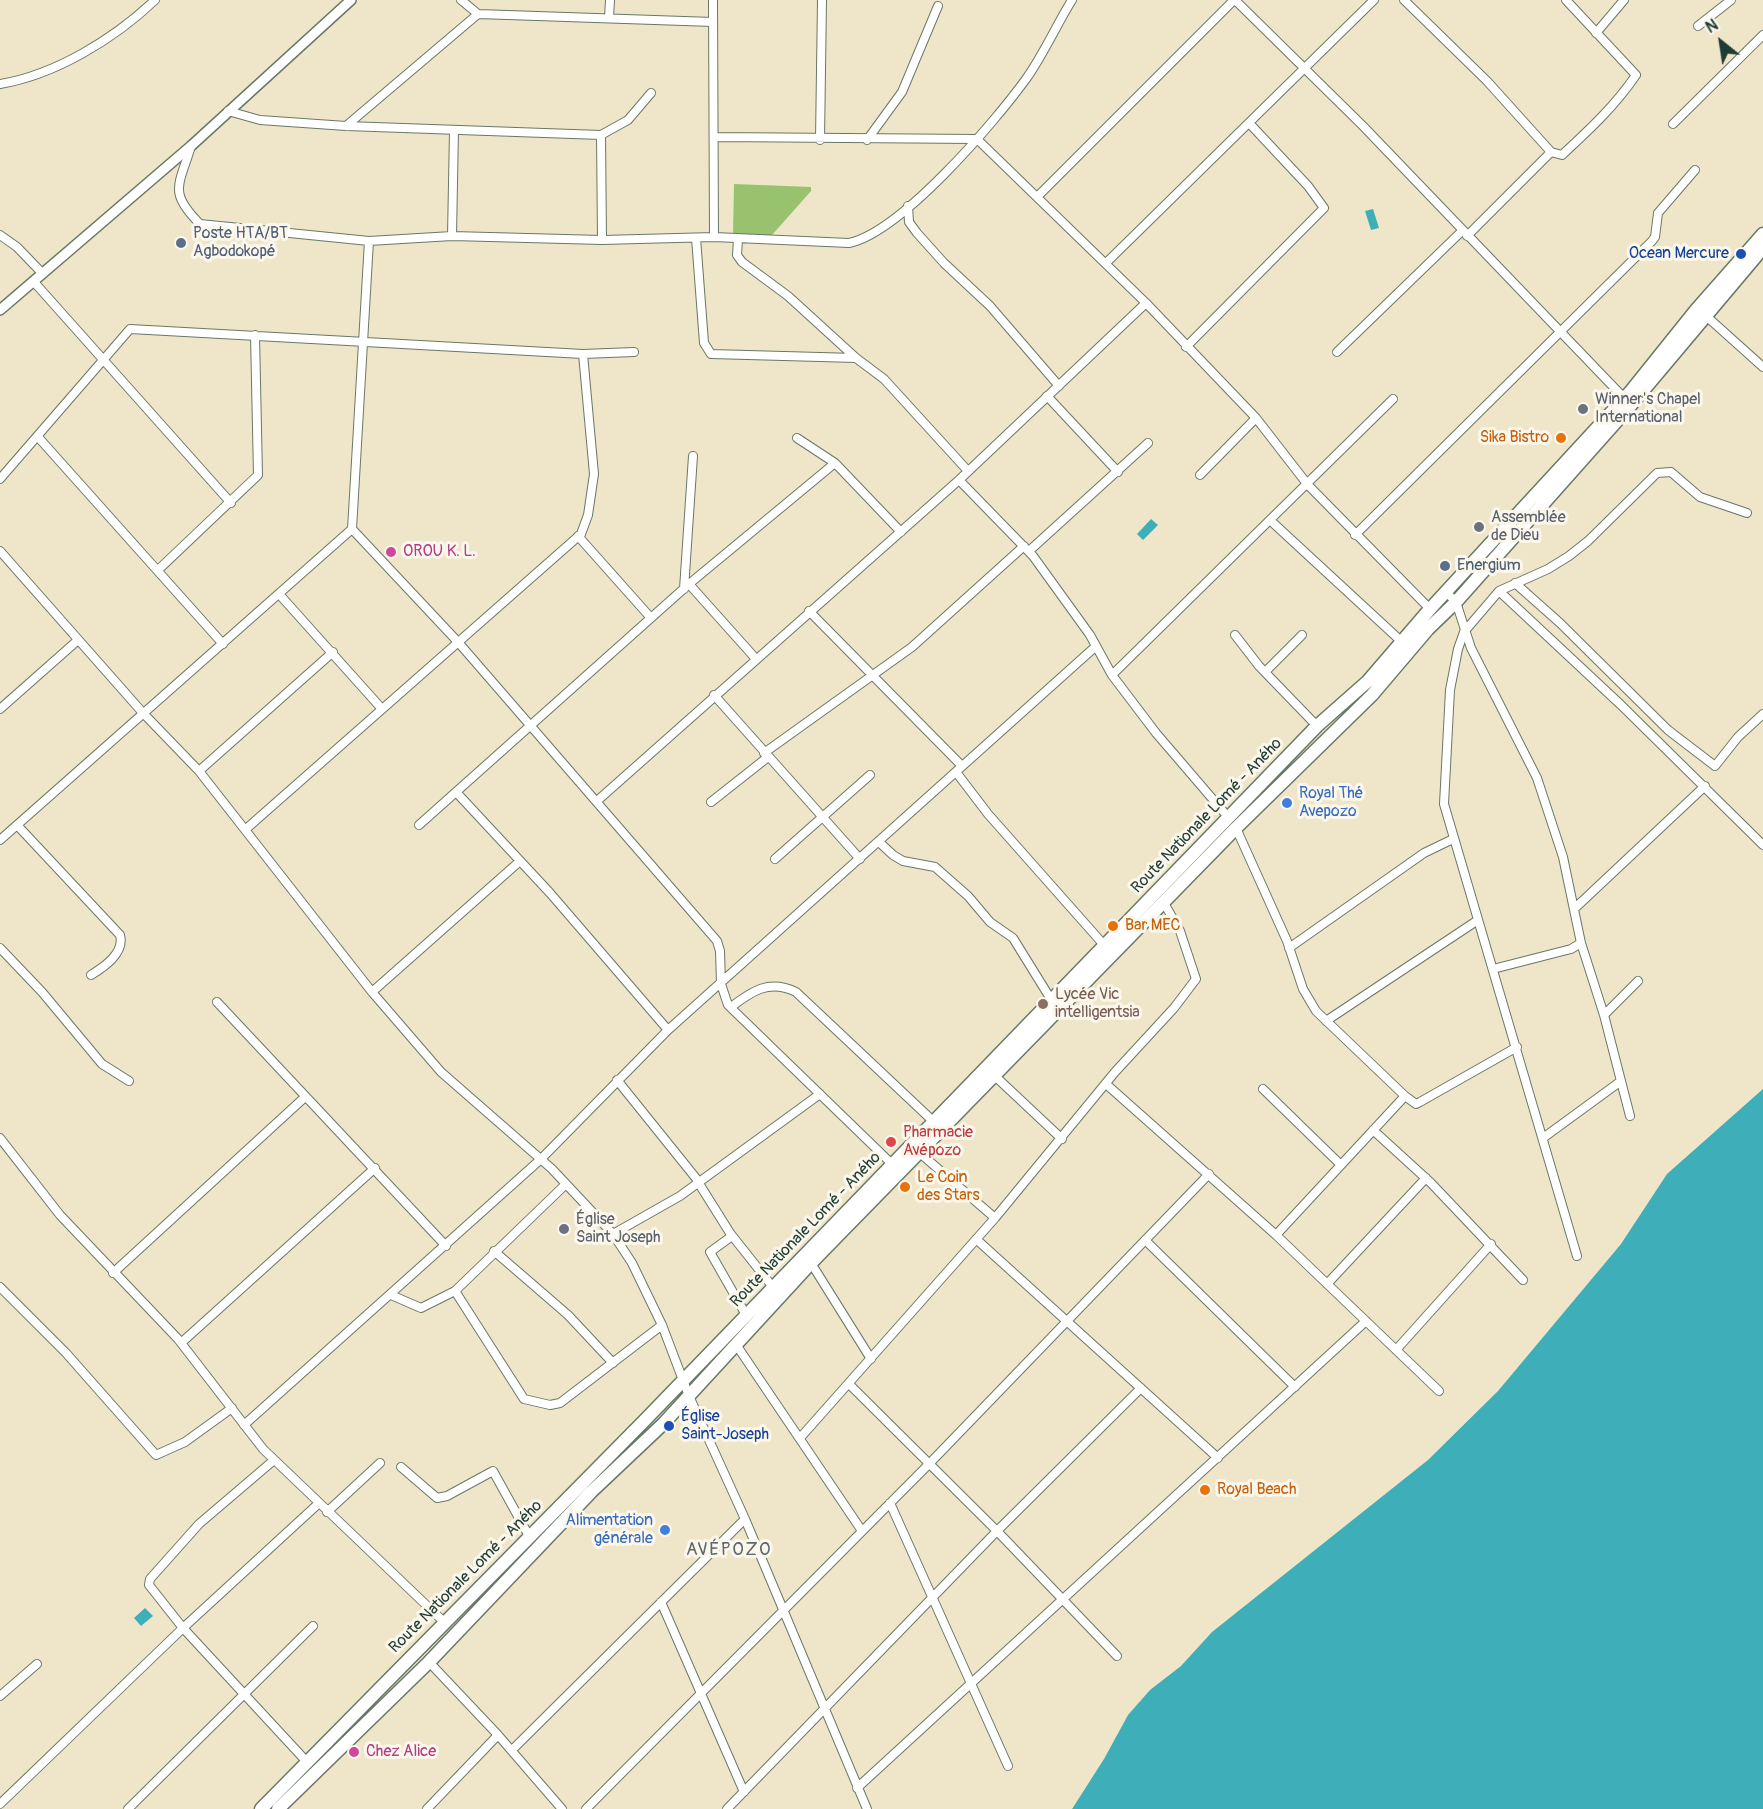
<!DOCTYPE html>
<meta charset="utf-8">
<style>
body{margin:0}
#map{position:relative;width:1763px;height:1809px;overflow:hidden;background:#efe6ca;font-family:Pangolin,sans-serif}
canvas{display:block}
.north{position:absolute;left:1691px;top:12px;width:60px;height:60px;-webkit-text-stroke:4px #fbf7ec;paint-order:stroke;rotate:330deg;font-size:16px;font-weight:700;line-height:24px;text-align:center;color:#1f3d34}
.north::after{content:'';display:block;margin:auto;width:21px;height:27px;background:#1f3d34;clip-path:polygon(50% 0,100% 100%,50% 72%,0 100%)}
</style>
<div id="map">
<canvas width="1763" height="1809"></canvas>
<div class="north">N</div>
</div>
<script>
const ctx = document.querySelector('canvas').getContext('2d');
ctx.lineJoin = 'round';
function fill(path, color) { ctx.fillStyle = color; ctx.fill(path, 'evenodd'); }
function strokePath(path, color, width, dash) { ctx.strokeStyle = color; ctx.lineWidth = width; ctx.lineCap = dash ? 'butt' : 'round'; ctx.setLineDash(dash || []); ctx.stroke(path); }
function write(font, color, halo, rows, align = 'center') {
  ctx.font = font + ' Pangolin,sans-serif'; ctx.lineWidth = 6; ctx.setLineDash([]); ctx.textBaseline = 'middle'; ctx.strokeStyle = halo; ctx.fillStyle = color; for (const [text, x, y, turn = 0] of rows) {
    ctx.save(); ctx.translate(x, y); ctx.rotate((+turn || 0) * Math.PI / 180); ctx.textAlign = isNaN(turn) ? turn : align; if (halo) ctx.strokeText(text, 0, 0); ctx.fillText(text, 0, 0); ctx.restore();
  }
}
const green = new Path2D(`
 M734,184L811,187V191L772,235H733Z`);
const water = new Path2D(`
 M1373,209L1379,228L1371,230L1365,211Z
 M1151,519L1158,525L1143,540L1137,534Z
 M1763,1089V1809H1072L1104,1759L1128,1715L1150,1690L1181,1666L1212,1632L1428,1460L1498,1391L1621,1244L1667,1174Z
 M145,1608L153,1616L141,1626L134,1618Z`);
const minor = new Path2D(`
 M461,0L478,14
 M713,0L714,237
 M1235,0L1363,126L1626,400
 M1404,0L1487,81L1551,152
 M609,18L610,0
 M1698,26L1731,0
 M1596,33L1624,0
 M0,84C55,75 114,39 155,0
 M228,111L260,120L346,126L601,135L628,120L651,93
 M1673,124L1763,35
 M346,126L478,14L713,22
 M601,135L602,240
 M715,137L977,139L1146,303L1256,418L1308,485L1430,609
 M820,140L822,0
 M867,140L902,92L938,6
 M191,146C179,186 168,192 200,224L369,241L452,236L602,240L714,237L849,243C901,232 994,123 1026,79C1043,55 1056,26 1072,0
 M1038,196L1234,0
 M908,206L909,222L917,233L944,263L990,306L1059,386
 M0,235L17,247L42,273
 M452,236L454,130
 M1467,236L1551,152L1562,155C1589,130 1615,106 1636,75L1566,0
 M696,238L704,343L711,354L856,358
 M738,239L737,255L742,262L788,296L856,358L884,379L968,471
 M1106,263L1374,0
 M34,282L231,503
 M1705,315L1763,367
 M1186,347L1324,208L1308,186L1250,124
 M1337,352L1462,231
 M1047,396L1118,472
 M38,437L223,644
 M797,438L835,463L901,532
 M1200,475L1256,418
 M0,479L130,329L583,354L634,352
 M959,480L1033,556L1090,635L1112,675L1156,733L1228,817
 M1271,521L1402,642
 M352,529L458,642L717,941L720,951L721,984L728,1005L893,1165
 M1355,535L1652,241L1655,237L1658,213L1695,170
 M578,536L651,618
 M0,551L143,713L199,771L372,992L441,1072L552,1169L613,1234L632,1263L662,1325L689,1396L745,1519L867,1809
 M1029,551L1148,443
 M158,570L258,475L255,335
 M1515,583L1560,623L1668,730L1715,766L1738,737L1763,714
 M689,584L756,659
 M684,589L693,456
 M1499,591L1621,705L1763,845
 M1446,592L1456,602L1471,648L1537,778L1563,857L1581,943L1571,949L1493,969
 M279,594L382,709
 M809,611L962,766
 M1235,635L1259,666L1317,726
 M1265,672L1302,635
 M1112,675L1393,399
 M714,695L860,859
 M0,709L78,640
 M764,753L912,647L1024,546
 M199,771L333,652
 M956,772L988,814L1104,945
 M456,792L550,893L668,1030
 M597,801L959,480L1146,303
 M711,802L768,757
 M17,825L120,935C125,953 104,967 91,975
 M419,825L689,584L835,463
 M1236,828L1287,941L1303,989L1316,1011L1405,1096L1416,1104L1420,1102L1517,1047
 M246,829L581,534L588,515L594,474L583,354
 M0,840L352,529L369,241
 M879,842L893,855L903,861L935,867L968,896L990,922L1013,938L1052,1001
 M775,859L870,775
 M1574,909L1705,786
 M1581,943L1604,1015L1630,1116
 M0,948L42,992L102,1064L129,1081
 M1289,948L1424,853L1453,839
 M372,992L520,861
 M217,1002L446,1246
 M731,1007C752,991 769,979 796,992L934,1122
 M1604,1015L1638,981
 M1326,1021L1478,920
 M996,1077L1062,1139
 M617,1080L699,1182
 M1106,1084L1276,1235L1439,1391
 M1263,1089L1341,1165
 M1373,1130L1431,1183L1523,1280
 M0,1138L60,1215L178,1339L263,1449L444,1622
 M1543,1138L1621,1081
 M921,1154L995,1218
 M698,1182L730,1233L772,1286
 M613,1234L680,1196L820,1094
 M1276,1235L1405,1096
 M732,1236L710,1252L746,1315
 M976,1239L1218,1458
 M1145,1240L1295,1387
 M494,1251L568,1315L613,1363
 M1577,1256L1444,804L1450,690L1458,649L1464,632L1499,591L1548,569L1569,556L1588,541L1657,473L1671,472L1700,497L1747,513
 M811,1263L871,1359
 M113,1273L305,1097
 M1327,1284L1426,1178
 M0,1287L66,1353L156,1455L185,1442L232,1408
 M455,1291L524,1399L550,1405L560,1403L662,1325
 M391,1295L421,1308L455,1291L566,1184
 M181,1343L375,1168
 M737,1346L862,1531
 M1396,1350L1491,1244
 M849,1384L997,1531L1117,1656
 M244,1425L541,1159L668,1030L1095,647
 M800,1438L995,1218L1115,1072L1174,1008L1196,979L1180,931L1164,903
 M274,1460L199,1524L150,1579L149,1585L183,1628L307,1762
 M401,1467L437,1498L447,1496L493,1471L529,1536
 M890,1503L1008,1766
 M327,1512L380,1463
 M661,1602L744,1792
 M429,1662L498,1735L562,1809
 M0,1696L37,1664
 M512,1750L745,1519
 M857,1788L1366,1321
 M0,1804L183,1628L318,1504
 M128,1809L313,1626
 M427,1809L498,1735
 M586,1809L929,1464L1209,1174
 M727,1809L997,1531L1141,1388`);
const tertiary = new Path2D(`
 M0,310L191,146L351,0`);
const trunk = new Path2D(`
 M261,1809L644,1421L1317,726L1368,681L1430,609L1631,391L1696,310L1763,234
 M278,1809L429,1662L591,1492L663,1424L811,1263L1236,828L1372,695L1428,629L1456,602L1631,405L1763,248`);
const markers = [
 [181,243,6,"#5c6f8a"],
 [1741,254,6,"#1a4fb4"],
 [1583,409,6,"#6b7280"],
 [1561,438,6,"#e8710a"],
 [1479,527,6,"#6b7280"],
 [391,552,6,"#d1479c"],
 [1445,566,6,"#5c6f8a"],
 [1287,803,6,"#3f7fe0"],
 [1113,926,6,"#e8710a"],
 [1043,1004,6,"#8d6e63"],
 [891,1142,6,"#e0444e"],
 [905,1187,6,"#e8710a"],
 [564,1229,6,"#6b7280"],
 [669,1426,6,"#1a4fb4"],
 [1205,1490,6,"#e8710a"],
 [665,1530,6,"#3f7fe0"],
 [354,1752,6,"#d1479c"]
];
const serviceNames = [
 ["Poste HTA/BT",193,234],
 ["Agbodokopé",193,252],
 ["Energium",1457,566]
];
const transitNames = [
 ["Ocean Mercure",1729,254],
 ["Église",681,1417,"left"],
 ["Saint-Joseph",681,1435,"left"]
];
const worshipNames = [
 ["Winner's Chapel",1595,400],
 ["International",1595,418],
 ["Assemblée",1491,518],
 ["de Dieu",1491,536],
 ["Église",576,1220],
 ["Saint Joseph",576,1238]
];
const foodNames = [
 ["Sika Bistro",1549,438,"right"],
 ["Bar MEC",1125,926],
 ["Le Coin",917,1178],
 ["des Stars",917,1196],
 ["Royal Beach",1217,1490]
];
const hotelNames = [
 ["OROU K. L.",403,552],
 ["Chez Alice",366,1752]
];
const shopNames = [
 ["Royal Thé",1299,794],
 ["Avepozo",1299,812],
 ["Alimentation",653,1521,"right"],
 ["générale",653,1539,"right"]
];
const streetNames = [
 ["Route Nationale Lomé - Aného",1207,816,-46],
 ["Route Nationale Lomé - Aného",806,1230,-46],
 ["Route Nationale Lomé - Aného",466,1577,-45]
];
const educationNames = [
 ["Lycée Vic",1055,995],
 ["intelligentsia",1055,1013]
];
const healthNames = [
 ["Pharmacie",903,1133],
 ["Avépozo",903,1151]
];
const neighbourhoodNames = [
 ["AVÉPOZO",729,1550]
];
fill(green, '#99c26e');
fill(water, '#3eafb8');
strokePath(minor, '#687868', 10);
strokePath(tertiary, '#687868', 12);
strokePath(trunk, '#687868', 15);
strokePath(minor, '#fff', 8);
strokePath(tertiary, '#fff', 9);
strokePath(trunk, '#fff', 12);
for (const [x, y, r, color] of markers) { const dot = new Path2D(); dot.arc(x, y, r, 0, 2 * Math.PI); ctx.fillStyle = color; ctx.fill(dot); strokePath(dot, '#fbf7ec', 2); }
write('16px', '#4e5e75', '#fbf7ec', serviceNames, 'left');
write('16px', '#164399', '#fbf7ec', transitNames, 'right');
write('16px', '#5b616d', '#fbf7ec', worshipNames, 'left');
write('16px', '#c56008', '#fbf7ec', foodNames, 'left');
write('16px', '#b23c85', '#fbf7ec', hotelNames, 'left');
write('16px', '#366cbe', '#fbf7ec', shopNames, 'left');
write('16px', '#1f3d34', '#fbf7ec', streetNames);
write('16px', '#785e54', '#fbf7ec', educationNames, 'left');
write('16px', '#be3a42', '#fbf7ec', healthNames, 'left');
ctx.letterSpacing = '1.5px';
write('18px', '#5f686f', '#fbf7ec', neighbourhoodNames);
ctx.letterSpacing = '0px';
</script>
